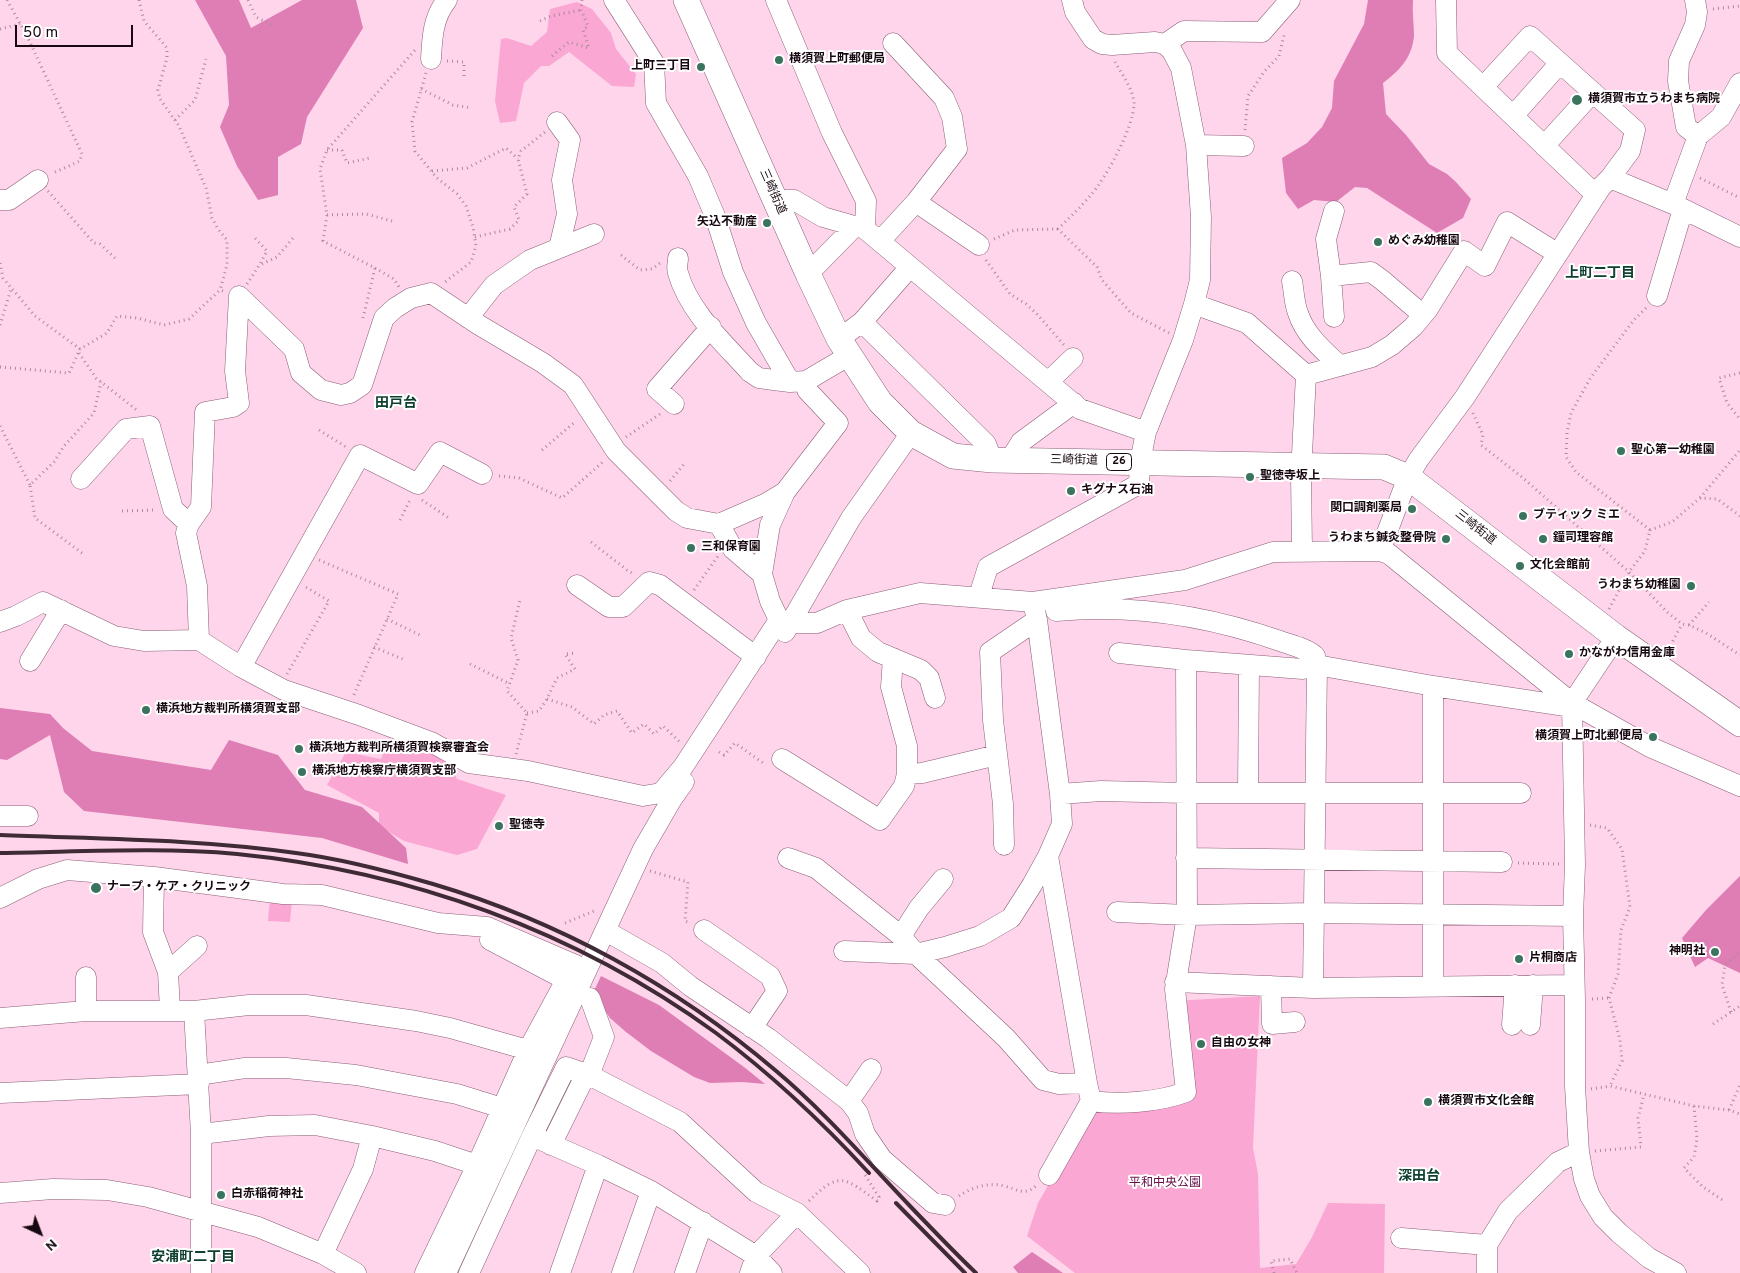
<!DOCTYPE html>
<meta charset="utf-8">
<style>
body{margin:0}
#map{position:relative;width:1740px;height:1273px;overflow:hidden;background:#fed5ea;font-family:Overpass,sans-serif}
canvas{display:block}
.north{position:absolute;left:15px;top:1208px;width:50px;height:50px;-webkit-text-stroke:4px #fff;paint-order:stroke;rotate:137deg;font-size:14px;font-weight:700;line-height:20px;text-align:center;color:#180811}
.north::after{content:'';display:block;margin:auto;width:18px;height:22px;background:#180811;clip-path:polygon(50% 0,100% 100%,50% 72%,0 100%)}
.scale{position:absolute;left:15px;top:25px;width:118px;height:22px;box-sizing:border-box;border:2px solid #180811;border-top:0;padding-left:6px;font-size:15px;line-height:18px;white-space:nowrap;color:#180811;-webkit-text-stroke:4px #fff;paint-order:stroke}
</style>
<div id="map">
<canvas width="1740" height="1273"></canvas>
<div class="north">N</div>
<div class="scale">50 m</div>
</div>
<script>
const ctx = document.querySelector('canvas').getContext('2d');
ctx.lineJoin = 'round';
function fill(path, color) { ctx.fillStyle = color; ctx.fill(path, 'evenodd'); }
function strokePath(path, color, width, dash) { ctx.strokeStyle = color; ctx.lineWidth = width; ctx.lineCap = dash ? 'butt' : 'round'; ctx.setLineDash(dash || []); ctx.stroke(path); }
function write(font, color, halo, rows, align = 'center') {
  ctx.font = font + ' Overpass,"Noto Sans JP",sans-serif'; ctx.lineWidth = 4; ctx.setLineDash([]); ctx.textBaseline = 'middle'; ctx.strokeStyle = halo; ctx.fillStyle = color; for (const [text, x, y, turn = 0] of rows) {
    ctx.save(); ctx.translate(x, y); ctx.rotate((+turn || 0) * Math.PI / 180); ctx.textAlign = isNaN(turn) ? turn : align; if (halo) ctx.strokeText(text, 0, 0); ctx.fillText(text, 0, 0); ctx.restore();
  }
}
const green = new Path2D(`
 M577,2L592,9L611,33L616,49L636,74L634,87L612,86L569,52L549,66H541L524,83L516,121L500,123L495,101L501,39L507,38L531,46L547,32L550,9Z
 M390,738C415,748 446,753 457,779L506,795L477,849L457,855L404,841L379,826V813L327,785L346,752L381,759Z
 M270,897L292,900L290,922L268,921Z
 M1260,996L1253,1148L1258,1174L1260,1268L1296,1264L1311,1239L1328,1203L1385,1204L1384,1273H1075L1027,1236L1038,1203L1096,1102L1186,1092L1174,1001Z`);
const forest = new Path2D(`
 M195,0H239L251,28L302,0H356L363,28L307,117L301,144L278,157V195L258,200L237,166L220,127L229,105L226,56Z
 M1368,0H1413C1412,12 1414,24 1414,36C1412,58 1399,71 1383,83L1386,114L1406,135L1429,164L1447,174L1456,182L1471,199L1463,218L1437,233L1367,188L1355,187L1336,202L1314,200L1298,209L1286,193L1282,158L1307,143L1322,127L1332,108L1334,81L1364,24Z
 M0,708L50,714L63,728L92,751L211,770L229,740L278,755L305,790L362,807L406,848L408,864L322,838L84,811L64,792L50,735L7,760L0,759Z
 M1740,876V973L1708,958L1695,967L1682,938L1706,910Z
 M601,976L659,1005L744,1067L765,1084L742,1082L710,1083L694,1077L651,1051L626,1032L610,1018L593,993Z
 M1032,1252L1063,1273H1018L1013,1267Z`);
const path = new Path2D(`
 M7,0L28,38L82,154L80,161L53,173
 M139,0L144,21L167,48V58L158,90L160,99L179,126L206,188L212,218L218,229L227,240V265L220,290
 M248,0L256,17L275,27
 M1713,9L1740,6
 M540,21L551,16L581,10
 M0,29L20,24
 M552,56L569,42L589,48L583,30L588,26L581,10L582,0
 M447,61L464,62V77
 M1115,62C1122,74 1133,89 1134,103C1134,127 1106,178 1090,196C1080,208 1069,218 1058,229L1097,267L1102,280L1131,313L1169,333
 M426,73L412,122L415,151L437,178L457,194L466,206L473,227L476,246L471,262L445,282
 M421,89L453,105L472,108
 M175,120L195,100L206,59
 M1245,130L1248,96L1264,72L1279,56L1284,35
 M327,150H342L347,163L370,158
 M432,171L467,168L506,148L518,159
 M1700,178L1740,198
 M48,191L94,243L100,244L116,259
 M327,215L366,214L392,221
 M475,237L510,229L519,220L514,207L527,194L518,159L521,151L545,132
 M994,239L1015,230L1058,229
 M621,255L640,270L652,269L660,263
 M986,260L1010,294L1026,304L1036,313L1064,345
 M0,263L3,278L35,316L80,349
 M262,264L277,257L293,238
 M375,268L394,279L399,287
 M247,284L260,264L267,251L255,238
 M1646,308L1633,321L1591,377L1571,413L1567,433L1566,457L1576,472L1650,530
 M363,318L375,268L323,241L327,215L320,169L327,150L415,50
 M0,325L11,289
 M79,353L96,378L138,411
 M0,367L69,373L80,349L107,333L117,316L137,318L164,325L189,319L220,290L223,291
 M1740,373L1719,378L1727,403L1740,419
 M1473,413L1483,435L1481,445L1522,477L1629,572L1667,612L1682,624L1689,625L1706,633L1740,655
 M0,426L30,485
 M319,430L346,447
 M626,437L660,414
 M542,450L576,421
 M499,476L519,478L562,498L604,461
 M670,481L685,463
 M1700,498L1740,450
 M422,500L449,518
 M122,511L156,510
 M400,520L411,498
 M591,542L627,570L634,574
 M82,553L35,518L30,485L54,462L64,446L94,413L101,382
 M319,560L398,594L353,697
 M694,590L718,556
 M1609,609L1629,572L1645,551L1650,530L1672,522L1700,498L1717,499L1740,516
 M387,619L420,635
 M1689,625L1709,602
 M374,647L405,660
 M1668,650L1682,624
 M470,664L510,684
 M287,674L329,601L304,586
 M547,699L572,707L594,724L604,715L617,711L632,733L644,724L654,734L663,726L681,743
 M527,713L539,711L547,699L557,678L575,669L565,654L577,653
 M719,752L724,755L735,743L766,765
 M516,754L527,713L507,691L518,660L511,638L520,600
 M1590,825L1607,828L1622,849L1630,907L1621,930L1618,974L1609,998L1620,1040L1622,1061L1610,1086
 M1518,863L1559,864
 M650,871L688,882L685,921L690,923
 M565,923L594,911
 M1592,999L1609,998
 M1731,1012L1722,985L1725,965L1740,952
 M1713,1024L1740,1006
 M1591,1089L1610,1086L1694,1106L1729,1110L1740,1114
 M1694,1106L1697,1139L1694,1157L1684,1168L1703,1187L1724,1201
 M1729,1110L1740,1085
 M1595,1151L1641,1147L1638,1118L1644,1095
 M959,1196C972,1187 989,1182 1004,1186C1018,1189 1024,1197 1037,1185
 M809,1201C840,1170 845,1178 877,1201L879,1197L865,1175L870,1170
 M1274,1273L1271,1261L1290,1259L1297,1273`);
const minor = new Path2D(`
 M614,0L654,63L656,103L698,176L715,216L733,272L756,323L790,382
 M776,0L832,133L866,201L865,229
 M1446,0L1447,53L1596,195
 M1695,0L1697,12L1695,25L1679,61L1678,81L1686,127L1698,136
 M1165,44L1184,31L1262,32L1290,0
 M431,59C432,38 433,17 447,0
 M1483,87L1530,36L1635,130L1630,151L1610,178
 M1513,116L1560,63
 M557,122L570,140L562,180L567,214L559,248
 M1196,145L1244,146
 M1544,146L1593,92
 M0,200H9L38,180
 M775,200H794L823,217L865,229L1080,409L1146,432
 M916,202L979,245
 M1673,204L1698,136L1721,117L1740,83
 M1334,211L1326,239L1331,276L1334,317
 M880,241L916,202L957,149L952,117L944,98L893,43
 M678,258C678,263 676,268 678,273C689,312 724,343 750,372L759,378L774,380L790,382L806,381L850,355
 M808,274L855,226
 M1331,276L1371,272L1382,280L1423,315
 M1292,281C1294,291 1294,303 1298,313C1305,335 1323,350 1340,366
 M239,296L294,349L301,373L321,390L341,395L350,393L362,385L384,318L395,308L411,298L431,293L479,325L543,363L573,385L616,451L676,511L687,518L719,524L733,549L762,574L770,601L779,620L791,623H817L847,610L920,593L1033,602L1185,580L1273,552L1380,551L1389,554L1572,703L1650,747L1740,786
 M239,296L235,371L239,403L233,407L205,412L201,507L189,524L186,533L197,586L199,640L241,667L284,690L359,715L431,742L469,763L528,771L643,796L661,793L683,767L779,620
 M1657,296L1683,209
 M1194,304L1247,323L1306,375
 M468,318L494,285L530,260L594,234
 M862,322L986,444L992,460
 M839,339L862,322L910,267
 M1306,375L1372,357L1392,345L1413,327L1428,309L1464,251L1485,266L1507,222L1558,254
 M1048,382L1073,358
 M674,404L657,389L711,327
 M1010,460L1021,442L1074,403
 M81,479L126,429L150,426L173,509L189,524
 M719,524L765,504L785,492L838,423L807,390L806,381
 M1302,551L1301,474L1306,375
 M1380,551L1408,477L1419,459L1465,397L1601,187L1610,178L1673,204L1740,237
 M762,574L770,525L785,492
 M577,585L609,607H623L649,582L660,585L756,657
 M979,596L988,567L1139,484L1140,462L1146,432L1183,340L1194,304L1200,280L1201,217L1196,145L1181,68L1172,51L1165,44L1155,42L1112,45L1102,44L1093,39L1075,12L1072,0
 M847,610L861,638L878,652L921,670L929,678L935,698
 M1056,611C1132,604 1209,616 1280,641C1291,645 1306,648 1315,656L1317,665L1313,988
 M0,622L16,616L43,602L114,636L144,641L199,640
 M785,632L851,518L911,433
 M1616,637L1572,703L1575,865L1573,916L1575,1000V1086L1579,1152L1584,1179L1590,1196L1603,1217L1619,1233L1649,1258L1676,1273
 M1119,653L1186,660L1303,669L1317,665L1433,686L1572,707
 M30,661L61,610
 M241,667L360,455L418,484L440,452L482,474
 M782,759L880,820L904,786L907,774V746L891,687L893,658
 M907,774L922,773L997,755
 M1248,793L1249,665
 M1060,794L1101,791L1186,793H1521
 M0,816H28
 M1004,845L1003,804L993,720L990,652L1037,620
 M1048,856L1087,1083L1091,1101L1049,1175
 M788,858L816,868L901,936L916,954L1006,1038L1043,1080L1059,1084L1087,1083
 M1186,858L1502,862
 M154,877L153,932L168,972L170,1010
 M0,898L38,879L67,870L154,877L283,894L322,895L438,923L487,927L587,970
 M1117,912L1187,915L1314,913L1573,916
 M704,930L770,976L777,991L752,1028
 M606,931L662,963L690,986L768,1038L849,1101L858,1113L865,1134L882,1159L933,1203L945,1205
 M901,936L919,908L943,879
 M844,951L916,954L945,947L980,936L1011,918L1032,885L1048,856L1062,824L1060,794L1037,620L1033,602
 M168,972L197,946
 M1175,982L1313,988L1574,985
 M1271,986L1272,1024L1295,1022
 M1433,987V686
 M86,1011V977
 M194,1011L201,1134V1273
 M0,1018L86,1011H194L249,1005H306L416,1021L450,1028L528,1050
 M1512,1025L1515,985
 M1530,1025L1533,985
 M198,1075L245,1068H286L356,1075L457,1094L502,1108
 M589,1075L604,1037L590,998
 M0,1093L199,1084
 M849,1101L871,1069
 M1091,1101C1120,1105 1159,1102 1186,1092L1175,989L1187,915L1186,660
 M201,1134L269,1126L315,1125L372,1136L435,1151L477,1165
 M532,1136L598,1165L651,1191L756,1256L772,1273
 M551,1145L586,1074
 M0,1193L53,1189L107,1190L148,1197L258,1227L323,1254L356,1273
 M1401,1238L1487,1245
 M323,1254L363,1169L372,1136
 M425,1273L477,1165L528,1050L566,980L490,940
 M446,1273L643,849L672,799L684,782
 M469,1273L532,1136L566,1067L589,1075L680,1122L756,1192L797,1213L860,1273
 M560,1273L598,1165
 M622,1273L651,1191
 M685,1273L703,1222
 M750,1273L756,1256L797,1213
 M1487,1273V1245L1508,1211L1558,1162L1579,1152`);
const major = new Path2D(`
 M686,0L808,274L839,339L880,402L911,433L953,456L992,460L1384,467L1408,477L1616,637L1740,724`);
const rail = new Path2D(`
 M0,835C99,839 198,839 296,853C343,859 388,871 433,884C558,921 675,985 775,1070C824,1111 865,1159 909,1205C931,1228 953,1251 976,1273
 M0,853C79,852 158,847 237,854C409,871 576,931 716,1033C771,1074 823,1123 869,1173
 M896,1203L965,1273`);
const markers = [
 [779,60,5,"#3a745e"],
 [701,67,5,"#3a745e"],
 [1577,100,6,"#3a745e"],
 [767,223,5,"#3a745e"],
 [1378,242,5,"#3a745e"],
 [1621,451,5,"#3a745e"],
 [1250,477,5,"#3a745e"],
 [1071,491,5,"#3a745e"],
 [1412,509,5,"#3a745e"],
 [1523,516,5,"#3a745e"],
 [1446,539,5,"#3a745e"],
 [1543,539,5,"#3a745e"],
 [691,548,5,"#3a745e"],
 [1520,566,5,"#3a745e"],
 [1691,586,5,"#3a745e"],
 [1569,654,5,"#3a745e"],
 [146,710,5,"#3a745e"],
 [1653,737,5,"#3a745e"],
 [299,749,5,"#3a745e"],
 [302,772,5,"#3a745e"],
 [499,826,5,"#3a745e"],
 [96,888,6,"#3a745e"],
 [1715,952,5,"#3a745e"],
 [1519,959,5,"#3a745e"],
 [1201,1044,5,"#3a745e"],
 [1428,1102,5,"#3a745e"],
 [221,1195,5,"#3a745e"]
];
const shields = [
 [1119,462,25]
];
const shieldNames = [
 ["26",1119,462]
];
const poiNames = [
 ["横須賀上町郵便局",789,60],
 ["上町三丁目",691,67,"right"],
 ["横須賀市立うわまち病院",1588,100],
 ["矢込不動産",757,223,"right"],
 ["めぐみ幼稚園",1388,242],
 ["聖心第一幼稚園",1631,451],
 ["聖徳寺坂上",1260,477],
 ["キグナス石油",1081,491],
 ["関口調剤薬局",1402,509,"right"],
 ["ブティック ミエ",1533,516],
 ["うわまち鍼灸整骨院",1436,539,"right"],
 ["鐘司理容館",1553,539],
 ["三和保育園",701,548],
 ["文化会館前",1530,566],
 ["うわまち幼稚園",1681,586,"right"],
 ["かながわ信用金庫",1579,654],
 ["横浜地方裁判所横須賀支部",156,710],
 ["横須賀上町北郵便局",1643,737,"right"],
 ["横浜地方裁判所横須賀検察審査会",309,749],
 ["横浜地方検察庁横須賀支部",312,772],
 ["聖徳寺",509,826],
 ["ナープ・ケア・クリニック",107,888],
 ["神明社",1705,952,"right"],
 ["片桐商店",1529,959],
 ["自由の女神",1211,1044],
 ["横須賀市文化会館",1438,1102],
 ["白赤稲荷神社",231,1195]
];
const streetNames = [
 ["三崎街道",772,192,66],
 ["三崎街道",1074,461,1],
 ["三崎街道",1475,528,38]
];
const parkNames = [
 ["平和中央公園",1165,1184]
];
const neighbourhoodNames = [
 ["上町二丁目",1600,274],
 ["田戸台",396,404],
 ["深田台",1419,1177],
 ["安浦町二丁目",193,1258]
];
fill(green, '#faa7d4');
fill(forest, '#df7db5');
strokePath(minor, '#8b5e77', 21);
strokePath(major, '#8b5e77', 26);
strokePath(path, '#ab8b9b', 3, [1, 4]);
strokePath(minor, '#fff', 20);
strokePath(major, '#fff', 25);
strokePath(rail, '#3f2b36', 4);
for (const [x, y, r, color] of markers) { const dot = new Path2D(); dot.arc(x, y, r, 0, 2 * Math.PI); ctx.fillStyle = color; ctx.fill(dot); strokePath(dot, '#fff', 2); }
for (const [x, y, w] of shields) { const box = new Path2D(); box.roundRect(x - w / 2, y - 8.5, w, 17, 4); ctx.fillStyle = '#fff'; ctx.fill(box); strokePath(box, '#180811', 1); }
write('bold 11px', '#180811', null, shieldNames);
write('bold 12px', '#180811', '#fff', poiNames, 'left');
write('12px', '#180811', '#fff', streetNames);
write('12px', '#670f49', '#fff', parkNames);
write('bold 14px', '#0f402f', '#fff', neighbourhoodNames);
</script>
